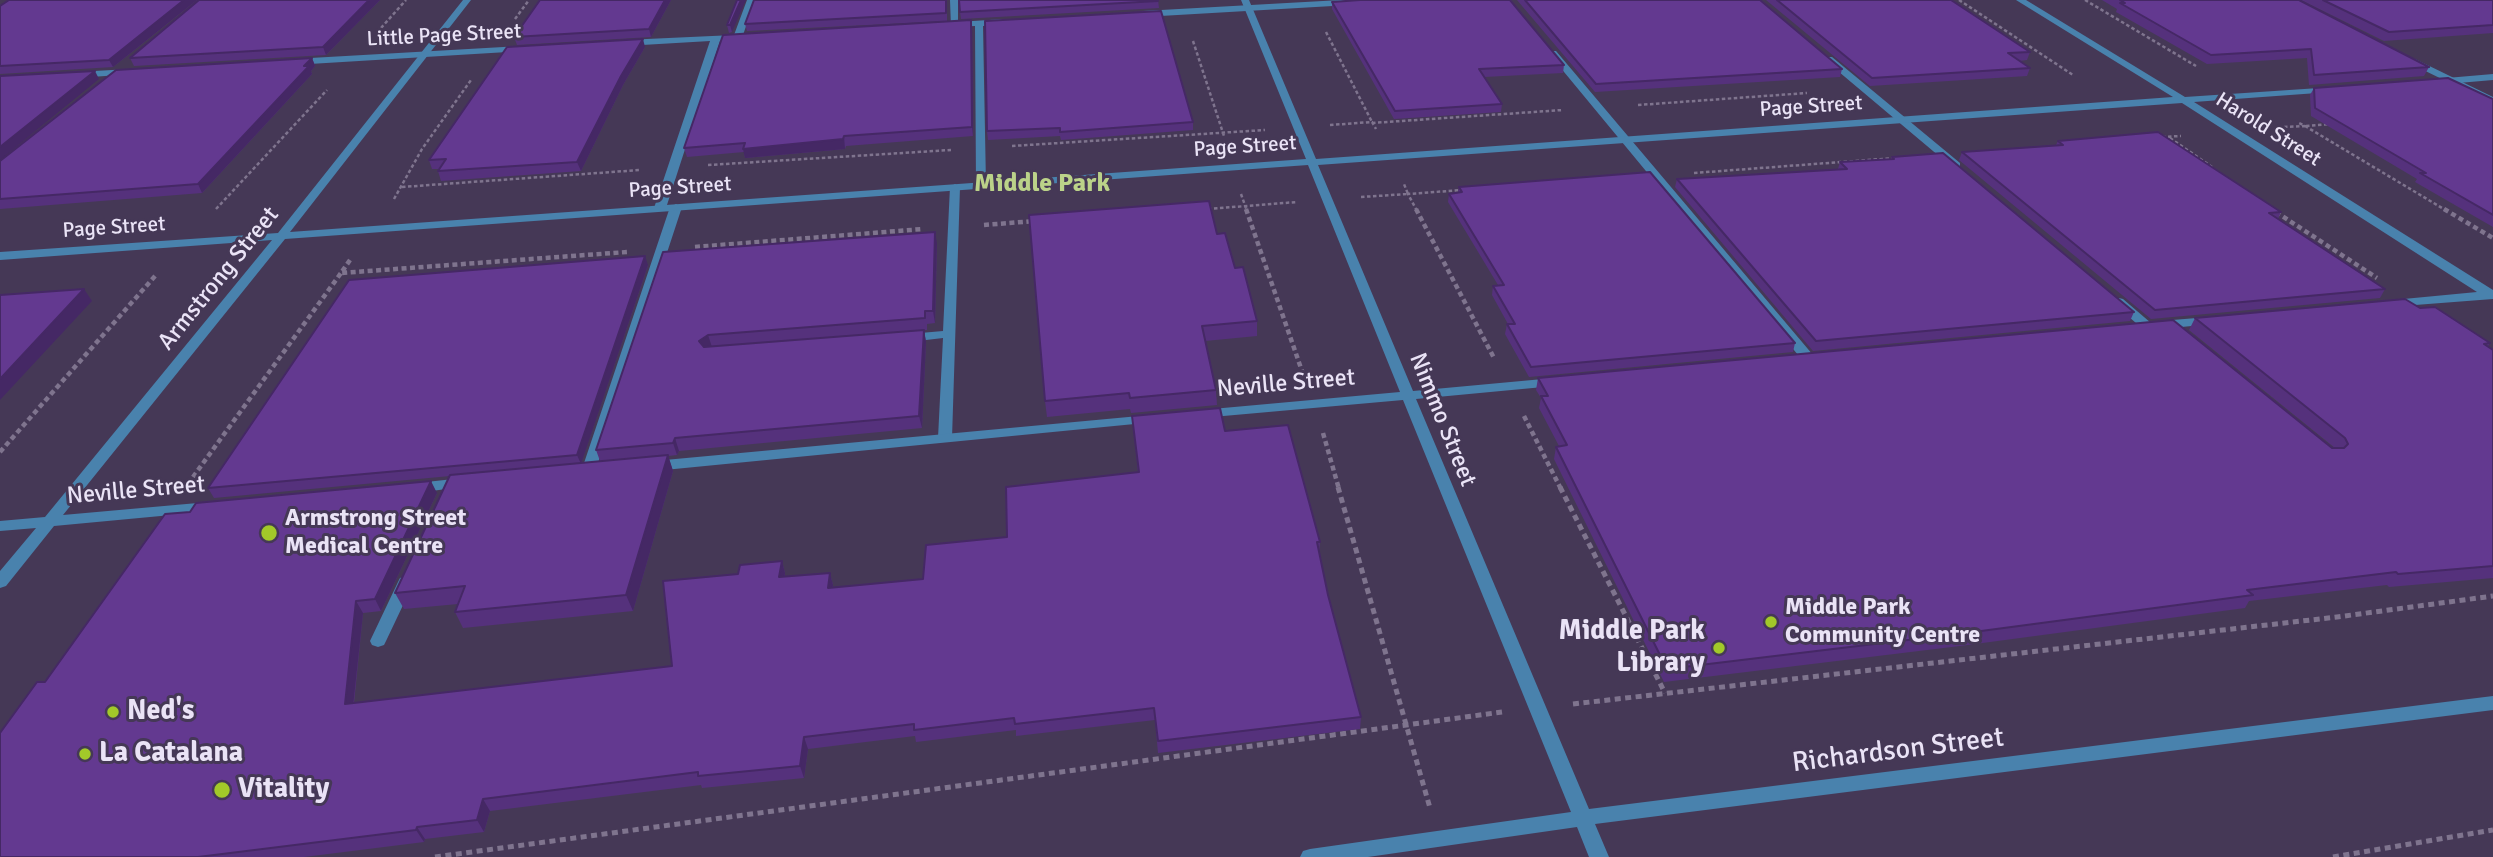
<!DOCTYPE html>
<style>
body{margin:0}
canvas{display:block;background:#453856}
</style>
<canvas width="2493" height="857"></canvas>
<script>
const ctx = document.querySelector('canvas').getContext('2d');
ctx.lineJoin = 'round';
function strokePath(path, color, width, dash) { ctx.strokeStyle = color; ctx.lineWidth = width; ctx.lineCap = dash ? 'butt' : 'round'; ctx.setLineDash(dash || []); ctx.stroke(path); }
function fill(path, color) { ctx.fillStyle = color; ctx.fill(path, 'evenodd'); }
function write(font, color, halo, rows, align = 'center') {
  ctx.font = font + ' Signika,sans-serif'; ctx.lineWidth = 6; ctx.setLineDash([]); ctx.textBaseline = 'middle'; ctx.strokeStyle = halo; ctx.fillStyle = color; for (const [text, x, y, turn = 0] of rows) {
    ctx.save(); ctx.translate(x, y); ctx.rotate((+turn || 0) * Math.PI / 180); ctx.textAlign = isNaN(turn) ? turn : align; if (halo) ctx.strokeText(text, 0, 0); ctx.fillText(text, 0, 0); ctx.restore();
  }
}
const pathFar2 = new Path2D(`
 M1959,0L2073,75
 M2085,0L2196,66
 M515,19L529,0
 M381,28L406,0
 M1326,32L1372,122
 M1193,41L1224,136
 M1638,105L1807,93
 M1372,123L1563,110
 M1330,125L1372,122L1376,129
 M2305,126L2447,211
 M2306,126L2332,124
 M2284,127L2305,126L2297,122
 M2162,137L2181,136
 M2170,138L2212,167
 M1012,146L1265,130
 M708,165L951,150
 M1694,173L1895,158
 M402,187L640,170
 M1241,194L1247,211
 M1361,197L1408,194L1404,184
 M394,199L422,149L471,80
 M216,209L327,90
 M1208,209L1297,202
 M1417,211L1408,194L1462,190`);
const pathFar1 = new Path2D(`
 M1246,209L1303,374
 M1416,209L1494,358
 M2444,209L2493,238
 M2276,212L2377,278
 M984,225L1035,221
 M695,247L923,229
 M350,260L341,273L627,252
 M1524,416L1561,489
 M1323,433L1339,489
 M0,452L156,275
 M193,477L341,273`);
const path = new Path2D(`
 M1338,487L1430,808
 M1560,487L1665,693
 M1573,704L2337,617L2493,596
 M435,857L1502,712
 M2333,857L2493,830`);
const service = new Path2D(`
 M747,0H755L743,35L745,37L741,40L720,41L666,208L664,210H656L654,208L710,41L625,46L621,43L625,40L734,35Z
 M950,0H958V22L1004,19L1008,22L1004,25L983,26L986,185L981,188L976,185L975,26L951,27Z
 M1341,0L1354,2L1350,5L1143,17L1139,14L1143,11Z
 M521,46L526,49L524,51L293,65L288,62L293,59Z
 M1550,51H1556L1813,355L1815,358L1813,361H1803L1550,55Z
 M1826,57H1832L1960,163V167H1952L1826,61Z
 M2409,59H2415L2493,97V104L2409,63Z
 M130,69L133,70V74L77,78L72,75L77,72Z
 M955,184L960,187L952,438L945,442L938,438L943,338L909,342L903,338L909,334L943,331L950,187Z
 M676,204L682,207L595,472L593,475H583L581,472L670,207Z
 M2119,298L2123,299L2151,323L2153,326L2151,329H2143L2115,305L2113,302Z
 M406,576L412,578L414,582L386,641L384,645L378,647L372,645L370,641L398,582L400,578Z`);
const minor = new Path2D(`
 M463,0H471L290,232L1306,159L1241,0H1249L1316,159L2173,97L2016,0H2026L2185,97L2334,87V91L2331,92L2194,102L2493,290V299L2389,307L2387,304L2389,301L2393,300L2477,292L2182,103L1318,165L1413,391L1554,378L1561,382L1554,386L1416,399L1589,809L2493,696V710L1595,824L1609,857H1589L1577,827L1368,857H1300L1303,851L1310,849L1571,812L1403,400L1201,418L1194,414L1201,410L1400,392L1308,165L285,239L63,515L209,502L214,503L217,507L214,511L54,526L6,586L0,588V571L36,528L0,531V521L45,517L272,240L0,260V252L278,233Z
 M2493,74V80L2435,85L2430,82L2435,79Z
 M2209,317L2213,318L2215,321L2213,324L2160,329L2154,325L2160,321Z
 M1150,415L1157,419L1155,422L654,471L647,466L654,461Z
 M463,478L468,480L470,483L468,486L417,493L410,488L417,483Z`);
const wall = new Path2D(`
 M9,0H197L113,67L0,74V6Z
 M380,0L326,55L134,66L130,58Z
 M540,0H671L651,37L517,45L514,37Z
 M737,0L732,32L729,33L727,25Z
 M947,0V21L747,31L745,24Z
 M1158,0L1159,8L961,19L960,12Z
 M1517,0H1760L1842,69L1840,77L1595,92Z
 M1766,0H1951L2030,52L2027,60L2019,61L2030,68L2027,76L1870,86Z
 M2102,0H2299L2429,67L2424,76L2309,85L2307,58L2207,64L2116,12L2117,9Z
 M2301,0H2493V33L2384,41Z
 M1332,2L1564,65L1563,73L1484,77L1502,104L1501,112L1394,119L1332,9Z
 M971,20L972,29L973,136L846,146L845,149L745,158L744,152L687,157L684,148Z
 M645,47L623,85L581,171L441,181L438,171L439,169H432L429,160Z
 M312,58L315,66L311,71L312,74L202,193L0,209V161Z
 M2314,88L2493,99V227L2415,182L2417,179L2311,116L2310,95Z
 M1193,122V130L1061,140L1060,136L988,140L987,131Z
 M2058,141L2281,212L2278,219L2385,289L2380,298L2151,319L1959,160L1962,152L2056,145Z
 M1892,157L2134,312L2130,321L1813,351L1675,187L1677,179L1838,169L1840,162L1892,159Z
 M1459,187L1795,343L1793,352L1529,377L1505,334L1507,324H1508L1492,295L1493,286L1498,285L1448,202L1449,194L1458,193Z
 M1217,234L1235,268L1257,321V336L1205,341L1216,390L1217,405L1131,413L1130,409L1047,417L1045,401Z
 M937,243L935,323L927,324V330H924L926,342L922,428L679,451L677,455L668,456L673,471L633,611L463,628L455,612L458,604L404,609L395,593L450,476L214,498L208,488L648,265L581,463L600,461L596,450L663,252Z
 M2420,308L2490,343L2488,346L2493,350V578L2389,587L2387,585L2249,601L2245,608L1960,646L1664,682L1554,459L1556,447L1559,446L1539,408L1541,398L1536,390L1538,378L2335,448L2189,330L2195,318Z
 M1132,416L1225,431L1320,542L1319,554L1328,595L1361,717L1360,729L1158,753L1155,720L1016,736V730L916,742L915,736L808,749L804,778L702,788L701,785L490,811L484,832L425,839L424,842L304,857H0L45,682L437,493L381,611L363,613L354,703L672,666L738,574L782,561L785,573V577L830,573L833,585V588L923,579L1138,472Z`);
const shadedWall = new Path2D(`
 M184,0H197L113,67L109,60Z
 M369,0H380L326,55L323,47Z
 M665,0H671L651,37L649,29Z
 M741,0H746L732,32L730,25Z
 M971,20L972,29L973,136L972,127Z
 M643,39L645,47L623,85L581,171L577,162L621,76Z
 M312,58L315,66L311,71L312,74L202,193L198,184Z
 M95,71L99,79L0,160V147Z
 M844,136L845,149L745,158L743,149Z
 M935,232L937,243L935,323L933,311Z
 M645,256L648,265L581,464L577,455Z
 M84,289L92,301L0,400V379Z
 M924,330L926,342L922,428L919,416Z
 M708,335L712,347L702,353L699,341Z
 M675,438L679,451L677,455L673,443Z
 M668,455L673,471L633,611L626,595Z
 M431,481L437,493L381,611L375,599Z
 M782,561L785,573L783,589L779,577Z
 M830,573L833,585L831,600L828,588Z
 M356,601L363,613L352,716L345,704Z
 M804,737L808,749L804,778L800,766Z
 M483,799L490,811L484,832L477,820Z
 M417,827L425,839L424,842L416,830Z`);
const building = new Path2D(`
 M9,0H184L109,60L0,66V6Z
 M199,0H369L323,47L130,58Z
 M540,0H665L649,29L514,37Z
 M737,0H741L730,25H727Z
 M754,0H946V13L745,24Z
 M959,0H1158V1L960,12Z
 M1360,0H1510L1564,65L1479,69L1502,104L1395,111L1332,2Z
 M1525,0H1760L1842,69L1596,84Z
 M1777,0H1951L2030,52L2008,53L2030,68L1872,78Z
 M2120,0H2299L2429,67L2314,75L2311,49L2211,55L2120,3H2125Z
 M2323,0H2493V25L2389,32Z
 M1161,11L1193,122L1060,132V128L987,131L985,21Z
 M971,20L972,127L844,136L843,139L743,149L745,143L684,148L723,35Z
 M643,39L621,76L577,162L438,171L446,159L429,160L507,47Z
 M312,58L304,66H309L198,184L0,199V161L116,70Z
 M95,71L0,147V76Z
 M2448,78L2493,99V215L2420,173H2426L2315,108L2314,88Z
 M2158,132L2281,212L2269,213L2385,289L2155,310L1962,152L2063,145L2058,141Z
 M1943,153L2134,312L1816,341L1677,179L1847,169L1840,162L1894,159L1892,157Z
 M1650,172L1795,343L1531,367L1507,324H1515L1493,286L1504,285L1449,194L1462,192L1459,187Z
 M1209,201L1217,234L1225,233L1235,268L1243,267L1257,321L1202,326L1216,390L1130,398L1129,393L1045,401L1029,215Z
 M935,232L933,311H925V318L708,335L699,341L704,347L924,330L919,416L675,438L673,443L596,450L663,252Z
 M645,256L577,455L208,488L349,280Z
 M84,289L0,379V295Z
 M2405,299L2420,308L2435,307L2490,343L2484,344L2493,350V566L2398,574L2396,572L2247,590L2253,595L1966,633L1667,669L1556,447L1567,445L1541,396H1548L1538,378L2173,320L2332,448H2344L2348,444L2345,438L2195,318Z
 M1220,408L1225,431L1288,425L1320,542H1317L1328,595L1361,717L1158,741L1154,708L1015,724L1014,718L914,730V724L804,737L800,766L698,776V772L483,799L477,820L417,827L416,830L198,857H0V733L37,682H45L165,514L190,512L196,503L431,481L375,599L356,601L345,704L672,666L663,581L738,574L740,565L782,561L779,577L830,573L828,588L923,579L926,545L1007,537L1006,487L1139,472L1132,416Z
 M668,455L626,595L455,612L465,586L395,593L450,475Z`);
const markers = [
 [269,533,9,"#a2c929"],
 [1771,622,7,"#a2c929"],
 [1719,648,7,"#a2c929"],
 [113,712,7,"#a2c929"],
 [85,754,7,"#a2c929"],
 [222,790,9,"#a2c929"]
];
const farStreetnames = [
 ["Little Page Street",444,36,-3],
 ["Page Street",1811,107,-4],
 ["Harold Street",2268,130,32],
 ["Page Street",1245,147,-4],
 ["Page Street",680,188,-4],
 ["Page Street",114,228,-4]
];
const streetNames = [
 ["Armstrong Street",219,279,-51],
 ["Neville Street",1286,384,-5],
 ["Nimmo Street",1442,420,68],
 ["Neville Street",136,491,-5]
];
const poiNames = [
 ["Armstrong Street",285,519],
 ["Medical Centre",285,547],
 ["Middle Park",1785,608],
 ["Community Centre",1785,636]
];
const farDistrictnames = [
 ["Middle Park",1042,184]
];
const nearPoinames = [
 ["Middle Park",1705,632,"right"],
 ["Library",1705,664,"right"],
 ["Ned's",127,712],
 ["La Catalana",99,754],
 ["Vitality",238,790]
];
const nearStreetnames = [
 ["Richardson Street",1898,751,-7]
];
strokePath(pathFar2, '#7f748e', 2.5, [3.5, 2.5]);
strokePath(pathFar1, '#7f748e', 4.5, [5, 3.5]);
strokePath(path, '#7f748e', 5, [6, 4.5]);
fill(service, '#4982ad');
fill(minor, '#4982ad');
fill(wall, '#55317c');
fill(shadedWall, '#452865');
fill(building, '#633990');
strokePath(building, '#452865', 2);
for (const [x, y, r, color] of markers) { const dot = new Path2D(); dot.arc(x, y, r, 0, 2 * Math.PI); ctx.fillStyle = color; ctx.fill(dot); strokePath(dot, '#453856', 2.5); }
write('21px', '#eae3f6', '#453856', farStreetnames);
write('24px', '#eae3f6', '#453856', streetNames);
write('bold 24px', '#eae3f6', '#453856', poiNames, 'left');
write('bold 26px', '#bbd289', '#453856', farDistrictnames);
write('bold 28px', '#eae3f6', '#453856', nearPoinames, 'left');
write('28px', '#eae3f6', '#453856', nearStreetnames);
</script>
